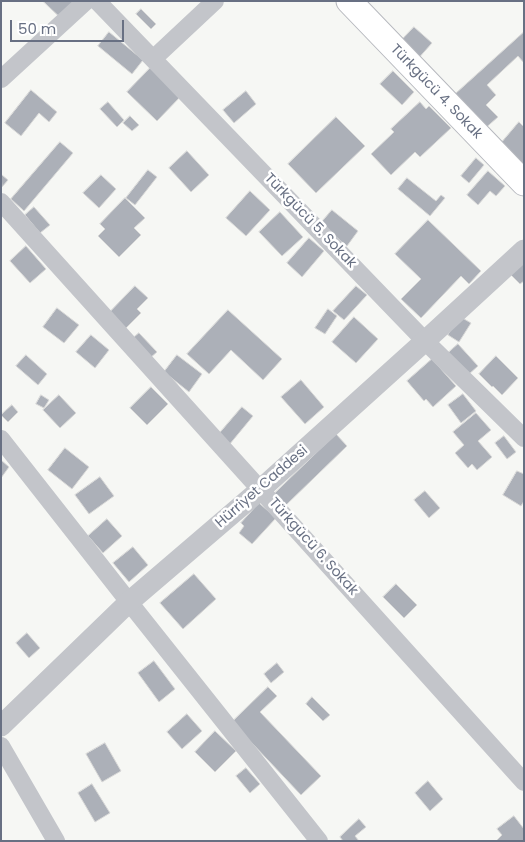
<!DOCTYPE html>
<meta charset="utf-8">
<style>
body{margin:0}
#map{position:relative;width:525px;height:842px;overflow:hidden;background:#f6f7f4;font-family:Poppins,sans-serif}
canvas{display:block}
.frame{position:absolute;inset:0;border:2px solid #687083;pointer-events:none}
.scale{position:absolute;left:10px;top:20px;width:114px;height:22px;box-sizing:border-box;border:2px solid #687083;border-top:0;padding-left:6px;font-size:15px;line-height:18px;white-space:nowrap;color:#687083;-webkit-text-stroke:4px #fff;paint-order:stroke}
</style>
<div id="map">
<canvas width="525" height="842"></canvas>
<div class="frame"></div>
<div class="scale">50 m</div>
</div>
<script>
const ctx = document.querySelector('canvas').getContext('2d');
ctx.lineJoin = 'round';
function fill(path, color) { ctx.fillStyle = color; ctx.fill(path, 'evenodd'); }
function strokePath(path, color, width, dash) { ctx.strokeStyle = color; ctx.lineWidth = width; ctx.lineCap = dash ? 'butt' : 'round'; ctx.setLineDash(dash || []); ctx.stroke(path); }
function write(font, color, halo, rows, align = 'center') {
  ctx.font = font + ' Poppins,sans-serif'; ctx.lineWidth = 5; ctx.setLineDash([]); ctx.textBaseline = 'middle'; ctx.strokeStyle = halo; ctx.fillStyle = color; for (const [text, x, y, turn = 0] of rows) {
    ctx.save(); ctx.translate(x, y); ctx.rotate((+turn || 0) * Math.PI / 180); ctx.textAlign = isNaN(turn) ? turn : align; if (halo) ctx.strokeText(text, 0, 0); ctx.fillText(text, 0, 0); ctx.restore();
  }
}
const building = new Path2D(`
 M43,1H77L61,18Z
 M141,9L156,24L151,29L136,14Z
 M414,27L432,43L416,61L398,44Z
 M109,32L143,60L132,74L98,46Z
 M524,32V63L518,56L487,85L496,95L486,105L498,117L482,131L452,97Z
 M152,66L182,95L157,121L127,92Z
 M393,71L414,92L402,105L380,84Z
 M31,90L57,112L49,122L39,113L21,136L5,123Z
 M246,91L256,104L234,123L223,110Z
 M108,102L124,120L117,127L100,109Z
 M420,102L426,109L429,106L451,128L420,157L415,152L391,175L371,154L394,132L391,129Z
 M130,116L139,125L132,131L123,123Z
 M336,117L365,146L316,193L288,164Z
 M519,122L524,127V172L497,148Z
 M60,142L73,153L24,211L11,199Z
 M187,151L209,175L191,192L169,168Z
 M476,158L484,165L469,183L461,176Z
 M148,170L157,177L135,205L126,198Z
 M488,171L505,186L496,196L490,191L478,205L467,195Z
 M2,175L8,180L2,187L1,176Z
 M101,175L116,189L99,208L83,193Z
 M407,178L436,201L441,195L445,198L430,216L398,189Z
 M250,191L270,210L246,236L226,218Z
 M125,198L145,218L134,228L141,235L119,257L98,236L105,229L100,224Z
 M34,207L50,225L40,233L25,215Z
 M332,210L358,231L347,246L320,224Z
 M280,212L303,237L282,256L259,232Z
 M428,220L481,271L469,284L461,276L421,318L401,299L421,279L395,254Z
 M309,238L324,251L302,277L287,263Z
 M26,246L46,269L30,283L10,261Z
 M524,258V281L520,284L509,273Z
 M135,286L148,298L137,309L141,313L125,329L109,313Z
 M356,286L367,295L344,320L333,311Z
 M57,308L79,325L64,343L43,327Z
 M328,309L337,316L325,334L315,328Z
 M228,310L282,359L263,380L231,350L209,374L187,354Z
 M459,316L471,323L459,342L448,335Z
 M354,317L378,339L356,363L332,342Z
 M139,333L157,352L150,358L132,339Z
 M91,335L109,350L95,368L76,352Z
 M458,344L478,366L468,375L448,353Z
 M26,355L47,374L38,385L16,366Z
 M177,355L202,374L189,392L164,372Z
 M496,356L518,378L502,395L493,386L492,387L479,374Z
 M432,359L456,386L433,407L426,399L424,401L407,381Z
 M301,380L324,407L305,424L281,397Z
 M151,387L168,404L147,425L130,408Z
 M463,394L476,411L461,423L448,405Z
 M41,395L49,400L44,408L36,404Z
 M59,395L76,413L60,428L43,410Z
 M12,405L18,412L8,422L1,415Z
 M242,407L253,416L229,445L218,435Z
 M476,413L491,430L478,441L492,457L477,470L472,464L468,468L455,453L464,445L453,432Z
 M336,434L347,446L285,506L274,494Z
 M504,436L516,452L507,459L495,443Z
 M65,448L89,467L72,489L48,470Z
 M1,460L9,467L1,478Z
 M517,471L524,474V501L521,506L503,495Z
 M100,477L114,496L89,514L75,495Z
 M425,491L440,508L429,518L414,500Z
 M259,503L276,518L252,544L239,533L244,526L241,523Z
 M107,519L122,536L103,553L88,536Z
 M133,547L148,565L129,582L113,563Z
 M194,574L216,599L183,629L160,603Z
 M396,584L417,605L404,618L383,597Z
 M27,633L40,648L29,658L16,643Z
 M154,661L175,689L159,702L138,673Z
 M277,663L284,672L271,683L264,674Z
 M268,687L277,696L260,712L321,776L301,795L232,722Z
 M312,697L330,715L323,721L306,704Z
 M187,714L202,731L182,749L167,732Z
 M215,731L236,751L215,772L195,752Z
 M105,743L121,771L102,782L86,754Z
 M246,768L260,784L250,793L236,776Z
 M428,781L443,799L430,811L415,793Z
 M92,784L110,813L95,822L78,793Z
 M514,816L524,829V841H496L502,835L497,829Z
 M359,819L366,827L355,836L359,841H343L340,837Z`);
const minor = new Path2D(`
 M97,1L425,341L524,438
 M153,59L215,1
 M1,79L86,1
 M1,202L524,782
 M1,439L129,602L319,841
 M1,746L56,841`);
const tertiary = new Path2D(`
 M1,726L129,602L261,489L425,341L524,250`);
const secondary = new Path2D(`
 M349,1L524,183`);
const streetNames = [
 ["Türkgücü 4. Sokak",436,92,46],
 ["Türkgücü 5. Sokak",310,221,46],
 ["Hürriyet Caddesi",262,487,-41],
 ["Türkgücü 6. Sokak",313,547,48]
];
fill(building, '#acb0b8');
strokePath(building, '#d8d8d7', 1);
strokePath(secondary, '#b6b8be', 27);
strokePath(minor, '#c3c5ca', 18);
strokePath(tertiary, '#c3c5ca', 21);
strokePath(secondary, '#fff', 25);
write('14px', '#687083', '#fff', streetNames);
</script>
